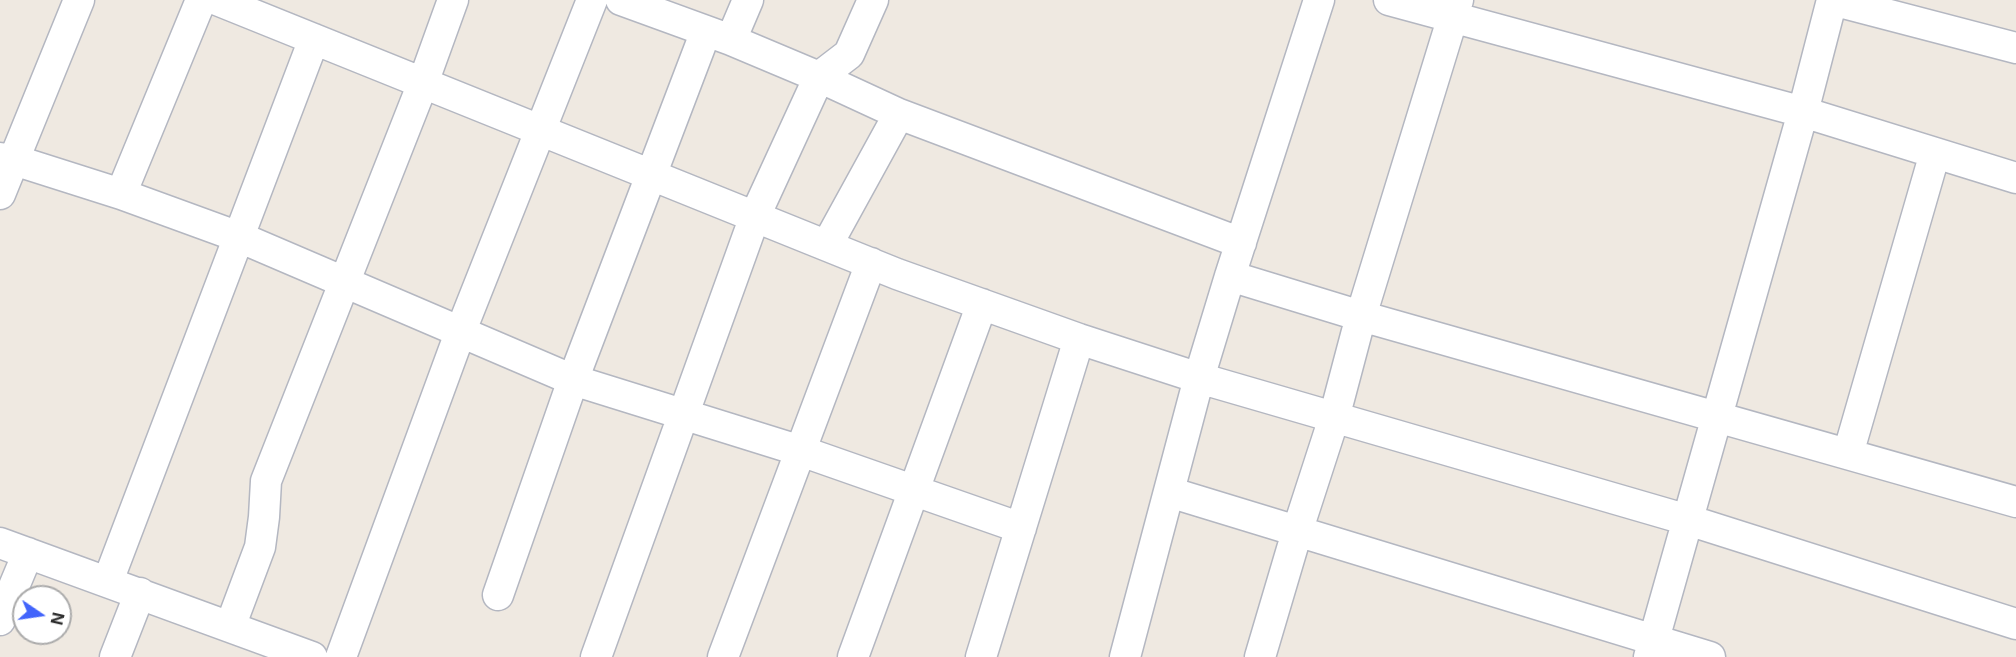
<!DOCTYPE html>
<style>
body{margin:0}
#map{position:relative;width:2016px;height:657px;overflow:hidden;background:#efe9e1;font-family:Inter,sans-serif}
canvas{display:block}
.north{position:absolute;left:12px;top:585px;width:60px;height:60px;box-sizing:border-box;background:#fff;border:2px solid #ababab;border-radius:50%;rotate:103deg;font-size:16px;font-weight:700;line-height:24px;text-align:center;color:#2e2e2e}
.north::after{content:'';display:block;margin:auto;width:21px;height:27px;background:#4264fb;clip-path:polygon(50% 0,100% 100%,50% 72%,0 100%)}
</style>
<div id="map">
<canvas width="2016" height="657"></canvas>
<div class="north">N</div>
</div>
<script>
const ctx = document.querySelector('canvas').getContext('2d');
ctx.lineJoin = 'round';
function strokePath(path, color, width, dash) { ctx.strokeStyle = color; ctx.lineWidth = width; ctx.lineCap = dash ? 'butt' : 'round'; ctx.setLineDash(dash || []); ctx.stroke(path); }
const minor = new Path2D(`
 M217,0L897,274L1079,339L1199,378L1125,657
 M873,0L849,54L819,77L899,114
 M1319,0L1230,276L1199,378L1688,520L2016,624
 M1389,0L1803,112L2016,178
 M1832,0L2016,48
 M731,40L748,0
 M0,158L14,160L121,194L239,237L573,380L801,451L1021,528
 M0,194L79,0
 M121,194L201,0
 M827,245L899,114L1241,243
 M1230,276L1361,316L2016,502
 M1848,454L1935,153
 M1169,492L1710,657
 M0,543L312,657
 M108,581L314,39
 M498,595L573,380L706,31
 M0,620L28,553
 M230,627L260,547L264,517L266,481L423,83L453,0
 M115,657L140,593
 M341,657L460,333L592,0
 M596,657L755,216L819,77L731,40L621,0
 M723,657L871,263
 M853,657L982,304
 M981,657L1079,339
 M1260,657L1297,532L1334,418L1361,316L1458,0
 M1649,657L1803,112L1832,0`);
strokePath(minor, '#b4b7c1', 33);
strokePath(minor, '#fff', 30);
</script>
